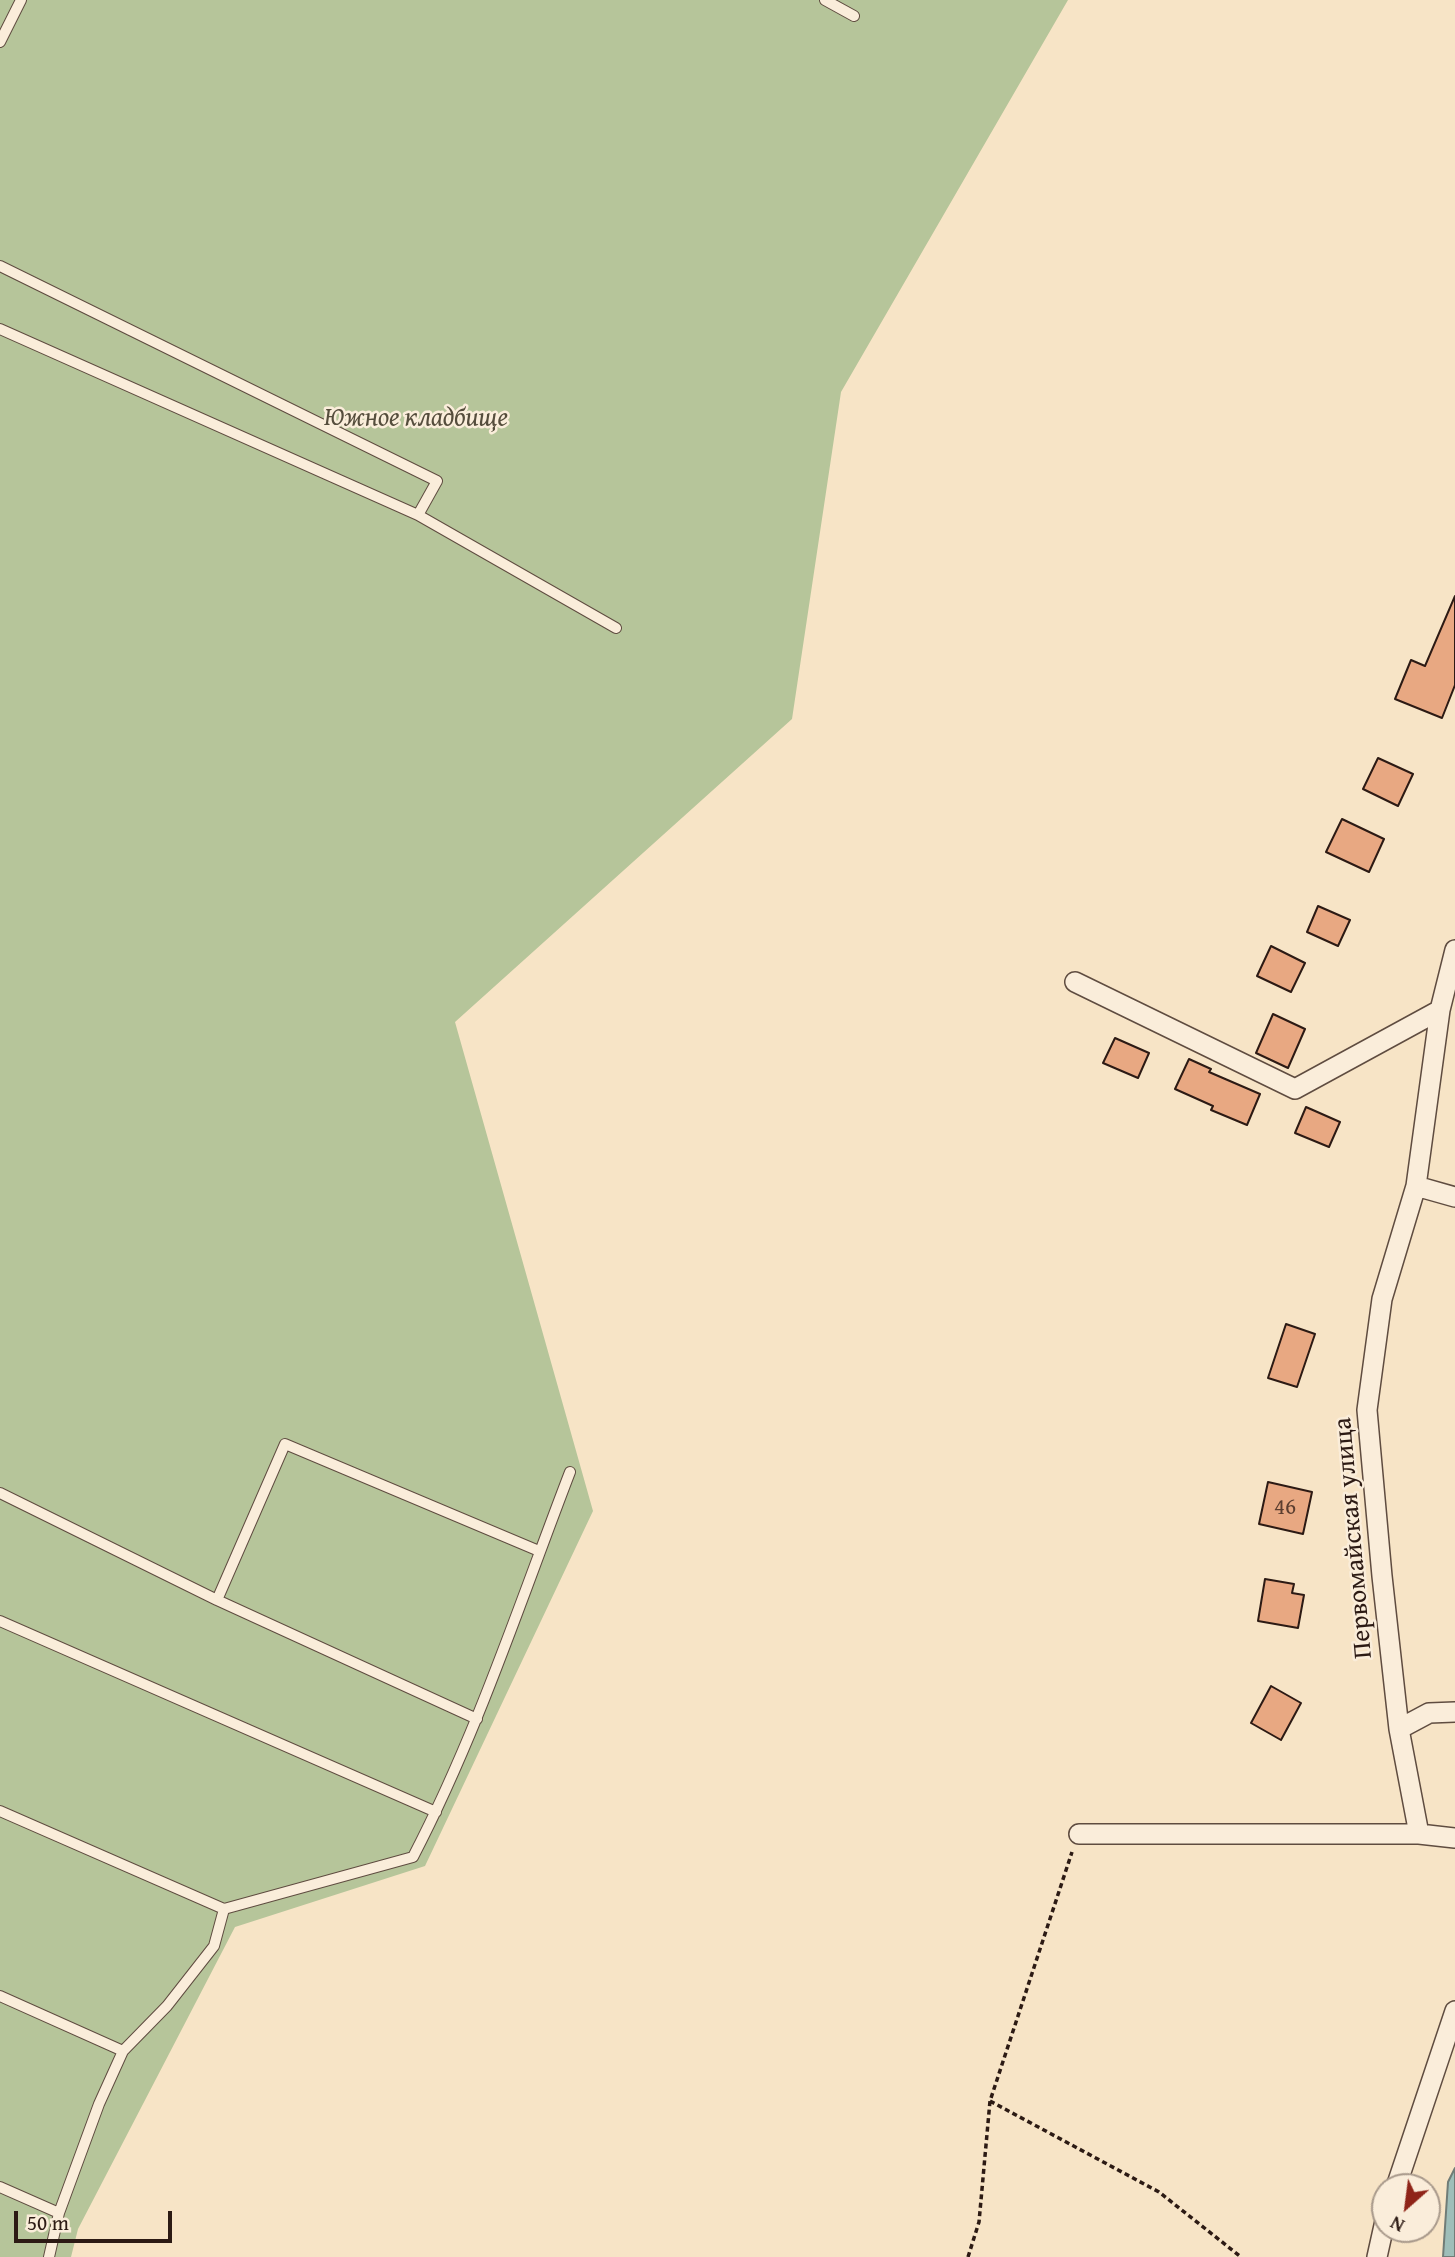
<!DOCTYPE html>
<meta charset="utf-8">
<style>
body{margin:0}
#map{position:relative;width:1455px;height:2257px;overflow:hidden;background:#f7e4c6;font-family:"Gentium Book Plus",serif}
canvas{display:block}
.north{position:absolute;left:1371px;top:2173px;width:70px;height:70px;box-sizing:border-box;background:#faedda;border:2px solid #a8998b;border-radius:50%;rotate:208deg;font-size:19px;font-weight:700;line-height:28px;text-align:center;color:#2c1a14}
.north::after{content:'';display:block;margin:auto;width:24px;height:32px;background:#8f2418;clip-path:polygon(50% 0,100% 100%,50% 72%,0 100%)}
.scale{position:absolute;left:14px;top:2211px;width:158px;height:32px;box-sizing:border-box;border:4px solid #2c1a14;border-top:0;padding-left:9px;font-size:21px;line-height:24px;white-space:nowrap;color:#2c1a14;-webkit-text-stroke:5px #faedda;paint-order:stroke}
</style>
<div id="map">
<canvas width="1455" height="2257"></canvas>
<div class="north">N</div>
<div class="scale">50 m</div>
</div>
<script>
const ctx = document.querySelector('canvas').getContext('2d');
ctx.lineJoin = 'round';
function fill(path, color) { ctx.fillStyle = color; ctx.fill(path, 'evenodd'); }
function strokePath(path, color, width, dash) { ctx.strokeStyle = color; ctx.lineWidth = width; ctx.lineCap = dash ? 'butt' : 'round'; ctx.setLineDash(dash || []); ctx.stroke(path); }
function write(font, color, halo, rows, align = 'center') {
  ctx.font = font + ' "Gentium Book Plus",serif'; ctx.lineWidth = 5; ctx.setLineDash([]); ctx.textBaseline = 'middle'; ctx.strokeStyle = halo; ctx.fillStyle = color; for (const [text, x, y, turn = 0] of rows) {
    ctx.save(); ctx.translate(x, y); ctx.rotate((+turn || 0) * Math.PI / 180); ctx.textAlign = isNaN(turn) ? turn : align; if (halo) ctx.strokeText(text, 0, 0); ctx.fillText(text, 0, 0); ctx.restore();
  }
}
const green = new Path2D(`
 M0,0H1068L841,392L792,719L455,1022L593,1511L425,1866L235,1927L78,2229L71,2257H0Z`);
const water = new Path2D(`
 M1455,2168V2257H1443L1448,2182Z`);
const building = new Path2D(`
 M1455,596V685L1442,718L1395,699L1411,660L1425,666Z
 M1378,758L1413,774L1398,806L1363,789Z
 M1342,819L1384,839L1369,872L1326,852Z
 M1318,906L1350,920L1338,946L1307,932Z
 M1271,946L1305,963L1291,992L1257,976Z
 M1273,1014L1305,1029L1288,1068L1256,1053Z
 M1115,1038L1149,1053L1138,1078L1103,1063Z
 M1189,1059L1211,1069L1209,1072L1260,1094L1247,1125L1211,1110L1213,1106L1175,1089Z
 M1306,1107L1340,1122L1329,1147L1295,1133Z
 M1286,1324L1315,1334L1297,1387L1268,1378Z
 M1268,1482L1312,1492L1303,1534L1259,1524Z
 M1265,1579L1294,1584L1292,1593L1304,1595L1298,1628L1258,1621Z
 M1271,1686L1301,1703L1281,1740L1251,1723Z`);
const path = new Path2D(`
 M990,2101L1159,2192L1241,2257
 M968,2257L979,2222L990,2101L1072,1852`);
const lane = new Path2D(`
 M825,0L854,16
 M0,42L21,0
 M0,266L437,481L418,515L0,329
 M418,515L616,628
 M0,1493L217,1600L477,1719
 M217,1600L285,1444L539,1551
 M0,1621L436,1812
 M0,1811L224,1909
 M0,1996L123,2051
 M0,2187L59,2213
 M49,2257L59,2213L99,2104L123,2051L167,2006L214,1946L224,1909L413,1857C477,1734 520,1602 570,1472`);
const street = new Path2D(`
 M1075,982L1295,1089L1440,1010
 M1416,1186L1455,1197
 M1399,1729L1429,1713L1455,1712
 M1079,1834H1419L1455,1838
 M1419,1834L1399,1729L1382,1576L1367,1410L1382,1299L1416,1186L1440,1010L1455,950
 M1396,2187L1455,2011
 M1377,2257L1385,2221`);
const numberNames = [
 ["46",1285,1508]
];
const parkNames = [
 ["Южное кладбище",416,418]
];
const streetNames = [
 ["Первомайская улица",1354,1538,-95]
];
fill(green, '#b6c59a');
fill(water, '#9ebeb9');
strokePath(water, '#707c77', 2);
fill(building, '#e8a882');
strokePath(building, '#2c1a14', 2);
strokePath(lane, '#5f4c40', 12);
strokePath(street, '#5f4c40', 22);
strokePath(path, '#2c1a14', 3.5, [5, 3.5]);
strokePath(lane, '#faedda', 10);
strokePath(street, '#faedda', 19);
write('23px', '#5b3e30', null, numberNames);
write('italic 26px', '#554d3c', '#faedda', parkNames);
write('26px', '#2c1a14', '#faedda', streetNames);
</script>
